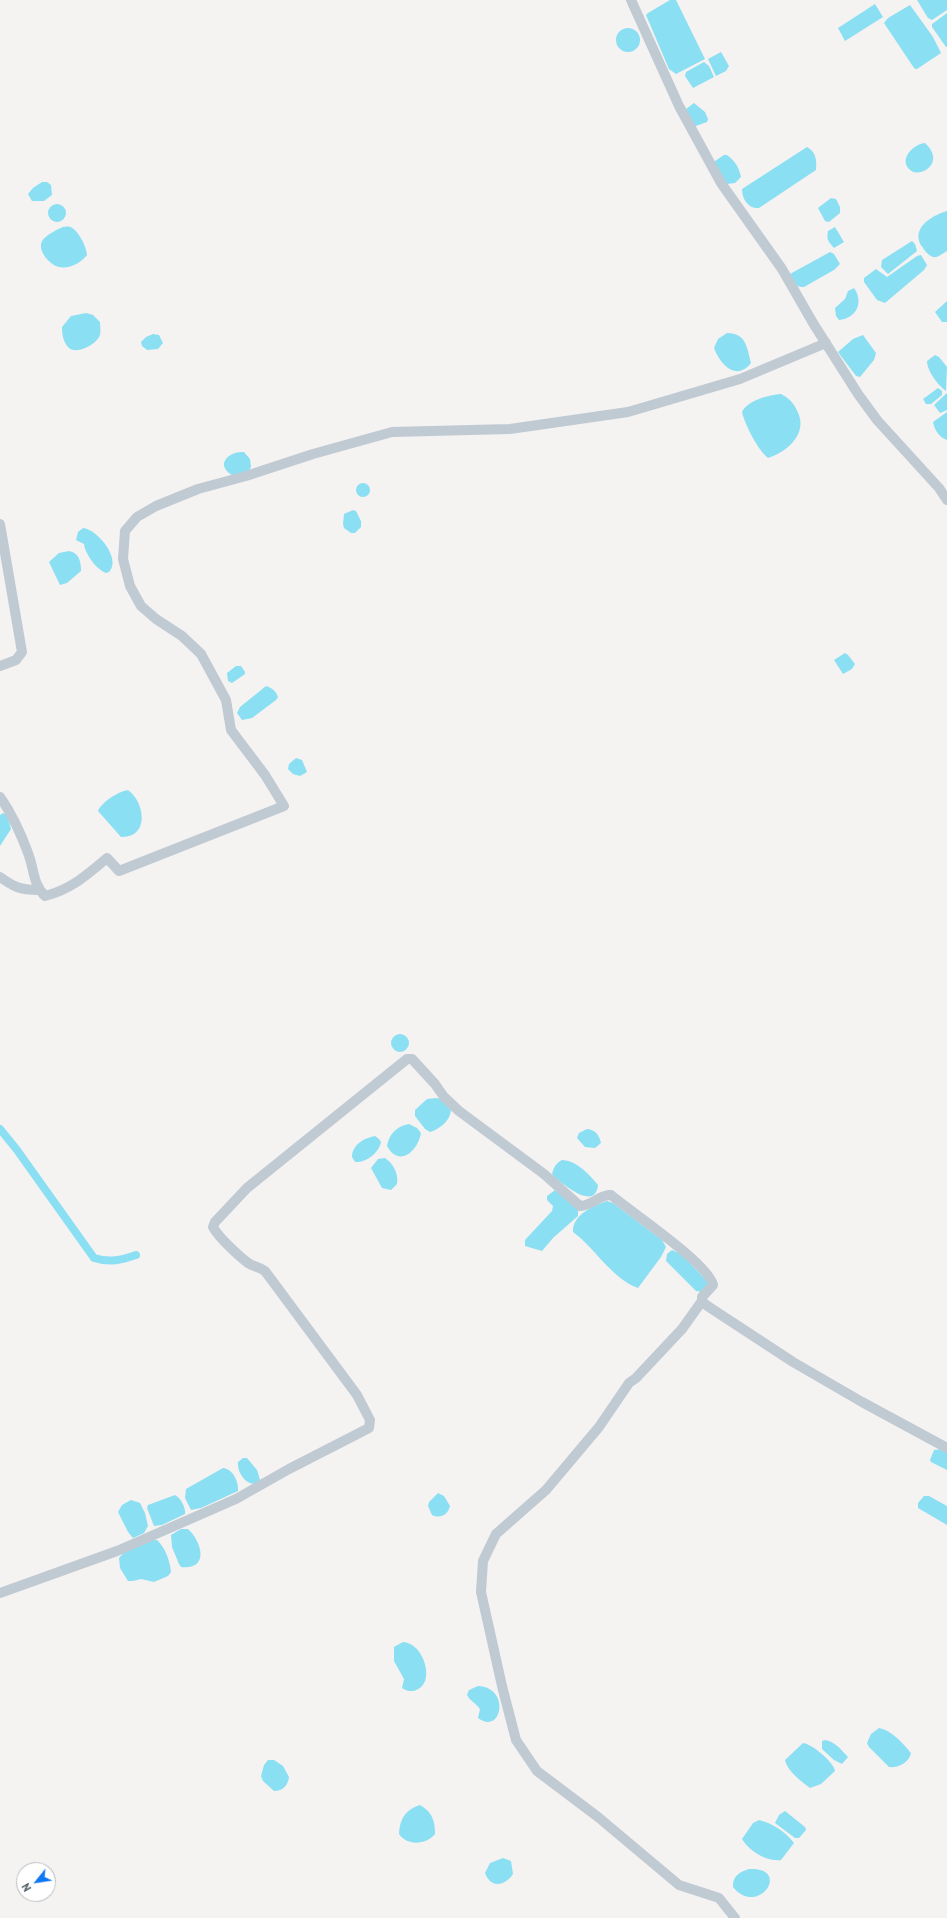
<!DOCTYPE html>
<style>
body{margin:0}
#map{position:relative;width:947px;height:1918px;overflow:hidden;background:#f5f2f2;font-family:"PT Sans",sans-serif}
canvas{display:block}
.north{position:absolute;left:16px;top:1862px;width:40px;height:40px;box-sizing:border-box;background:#fff;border:1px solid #b6bbc0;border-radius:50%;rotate:240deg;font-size:11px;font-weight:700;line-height:16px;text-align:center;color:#485662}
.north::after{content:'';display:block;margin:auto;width:14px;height:18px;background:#0e77f3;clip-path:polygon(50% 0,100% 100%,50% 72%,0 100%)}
</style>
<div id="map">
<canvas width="947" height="1918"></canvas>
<div class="north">N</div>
</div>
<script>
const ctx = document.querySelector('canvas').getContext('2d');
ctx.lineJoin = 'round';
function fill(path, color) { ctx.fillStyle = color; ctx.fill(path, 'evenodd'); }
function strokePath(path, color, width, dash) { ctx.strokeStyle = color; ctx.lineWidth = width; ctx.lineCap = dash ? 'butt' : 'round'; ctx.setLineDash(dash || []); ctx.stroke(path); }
const water = new Path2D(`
 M676,0L705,59L676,74L669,69L646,15L648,13L670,0Z
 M917,0H947V10L932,20L928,18Z
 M875,4L883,17L845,41L838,28Z
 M910,5L933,37L941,53L917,69H915L912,65L884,23L888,18Z
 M947,13V47H946L932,27V24Z
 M616 40a12 12 0 1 1 24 0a12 12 0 1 1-24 0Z
 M721,52L729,66L726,71L716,76L708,59Z
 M704,62L709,66L714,77L693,88L685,76L686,72Z
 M694,103L705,112L708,119L707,122L693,127L686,109Z
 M925,143C947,163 919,180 909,169C899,158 914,144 925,143Z
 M807,147C816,152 817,160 816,170L759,208C748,209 742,199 742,189Z
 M724,155H727C735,161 739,167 741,177L735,183L727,184L714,165L715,161Z
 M42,182H47L51,185L52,195L44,201H32L28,194L33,188Z
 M831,198L836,199L840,207V213L829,222L825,221L818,208Z
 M48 213a9 9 0 1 1 18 0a9 9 0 1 1-18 0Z
 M947,211V251C943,253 938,258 933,257C929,256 925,251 923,248C909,230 930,216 947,211Z
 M63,227C65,227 67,226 70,227C78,229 87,248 87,255C81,263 70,269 59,267C50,265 37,251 42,241C46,235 56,230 63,227Z
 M835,227L844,242L834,248C829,242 826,240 828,231Z
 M912,241L915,244L917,251L888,274L881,267L882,260Z
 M830,252L834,254L840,264L834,270L804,287C795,288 794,281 790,274Z
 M921,255L927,265L924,270L885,303L877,300L864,282V278L876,269L887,277L917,256Z
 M854,288C864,302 857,318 839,320L836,316L835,308L845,299L848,291Z
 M947,301V322H942L935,312Z
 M86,313L93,315L100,322C100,326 101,331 100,335C97,344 77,355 69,348C63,342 62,334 62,327L71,316Z
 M727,333C746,333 747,347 751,363C736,382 720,364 714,348L718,339Z
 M153,334L159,335L163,343L158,349L147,350L142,346L141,342L146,337Z
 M863,335L876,353L874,360L860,377L856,376L838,352L853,339Z
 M935,355L939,357L947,367L946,391C938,385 927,371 927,361Z
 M938,388L942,391V395L931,404H926L923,399Z
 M947,393V410L940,413L934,405Z
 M781,394C791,399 795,405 799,415C806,435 787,452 768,458C758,450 745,425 742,412C748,400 769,395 781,394Z
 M947,412V440C939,437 935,431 933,422Z
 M244,452L250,459L251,467L249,471L232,475C215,465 228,451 244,452Z
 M356 490a7 7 0 1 1 14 0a7 7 0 1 1-14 0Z
 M353,510L356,511L361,521V527L355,533H351L344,528L343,524L344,514Z
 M83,528C97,529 122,559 109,572L106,573C97,570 85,554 84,544L76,540L78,532Z
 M69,551C79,553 81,561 81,571L67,583L60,585L49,562L59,553Z
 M845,653L848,655L855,664L852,669L843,674L834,660Z
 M236,666H241L245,672V674L232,683L228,681L227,673Z
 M266,686C272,688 276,691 278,697L276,700L252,718L242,720L237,713L240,707Z
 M296,758L302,760L307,772L300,776L293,774L288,769L289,764Z
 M128,790C145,802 150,838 121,837L98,811C102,802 117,792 128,790Z
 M3,813L7,815L11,829L0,846V815Z
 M391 1043a9 9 0 1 1 18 0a9 9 0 1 1-18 0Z
 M436,1098L440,1099L451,1110C450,1121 440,1129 430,1132L425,1129L415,1116V1110L427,1099Z
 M409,1124L417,1128L421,1133C418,1151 399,1168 387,1146C389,1134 397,1126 409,1124Z
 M587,1129C596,1130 599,1135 601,1143L595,1148L585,1147L577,1138L579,1133Z
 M375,1136L379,1139L381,1142C379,1153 366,1163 355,1162L352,1157C352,1145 364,1138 375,1136Z
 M385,1158C393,1163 399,1174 397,1184L391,1190L382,1188L371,1168L378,1159Z
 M562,1160C576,1160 590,1175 598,1185C595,1212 564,1184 554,1177L552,1174C554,1167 556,1163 562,1160Z
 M555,1190L578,1210V1216L553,1238L542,1251L525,1246V1240L552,1211L553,1206L547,1200V1196Z
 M607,1201L613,1203L662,1240L666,1247L661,1257L638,1288C611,1278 595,1248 573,1232C572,1215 593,1206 607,1201Z
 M672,1250L681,1254L709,1283L702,1292L696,1291L666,1261L667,1254Z
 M944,1449L947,1451V1470L931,1462L930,1460L934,1450Z
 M243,1458H247L257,1470L260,1480L255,1484C245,1484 237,1472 238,1462Z
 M223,1468C233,1469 239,1482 238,1491L201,1508L191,1510L185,1498L186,1489Z
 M438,1493L444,1496L450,1506C448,1515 440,1519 432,1515L428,1506L429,1502Z
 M175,1495C181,1498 186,1508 185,1514L162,1525L154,1526L147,1508L148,1505Z
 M924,1496H929L947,1506V1525L918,1508V1503Z
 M131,1500L140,1503L145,1513L148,1526L144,1533L133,1538L128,1532L118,1512L122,1505Z
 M181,1529H188L190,1531C203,1545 208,1570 181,1567L179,1564L172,1547L171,1535Z
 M152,1540H157C165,1547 170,1561 171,1572L168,1576L154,1582L141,1579L133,1581H128L120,1568L119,1558L127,1549Z
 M403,1642C420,1643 430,1668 425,1681C421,1691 410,1694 402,1688L404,1679L394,1661V1647Z
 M478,1686C511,1687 502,1736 478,1718L480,1709C476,1703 470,1701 467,1695L469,1690Z
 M879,1728C891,1730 903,1743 911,1753C909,1763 898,1768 889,1767L869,1747L867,1743L871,1734Z
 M825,1740C836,1742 841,1750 848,1757L842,1764L834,1760L822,1749V1741Z
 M803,1743C812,1744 834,1762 835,1771L821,1784L810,1788C801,1781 787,1771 785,1760Z
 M268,1760H274L283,1766L289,1777C288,1785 283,1791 274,1791L263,1781L261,1776L264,1765Z
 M420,1805C432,1812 435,1820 435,1834C426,1845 407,1846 399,1834C400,1819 405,1810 420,1805Z
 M785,1811L805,1827L806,1830L799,1838H795L775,1823L779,1815Z
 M759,1820C772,1823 786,1832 794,1843L781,1860C767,1862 749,1851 742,1839L753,1823Z
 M503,1858L511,1861L513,1874C505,1886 491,1889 485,1873L490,1863Z
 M749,1869C793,1867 758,1918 733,1887C732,1876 740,1872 749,1869Z`);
const canal = new Path2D(`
 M0,1129L17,1150L94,1258C110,1263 121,1260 136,1255`);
const minor = new Path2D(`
 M631,0L679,106L721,183L782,269L813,323L858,394L877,420L939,488L947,500
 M0,524L22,652L16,660L0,666
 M0,797C12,814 21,834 28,853C34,868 33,885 45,896C71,889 86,876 107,858L119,871L284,806L265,775L231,730L226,700L201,654L182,636L156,619L141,606L130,586L123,559L125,531L137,517L156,506L198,489L246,476L313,454L392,432L510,429L628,412L740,379L826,343
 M0,877C14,887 20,890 38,890
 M702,1301L682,1329L636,1378L629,1383L599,1427L546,1490L496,1534L483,1561L481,1592L502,1686L516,1740L537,1771L598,1817L679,1885L719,1898L735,1918
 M0,1593L117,1551L236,1499L289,1469L369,1428L370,1420L357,1395L265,1271C258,1266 254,1267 248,1263C239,1256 218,1237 213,1227L215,1222L247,1188L407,1059H412L435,1084L444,1097L459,1111L544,1174L580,1206C592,1206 600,1194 611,1195C631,1212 709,1264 713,1285L702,1297V1301L706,1305L793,1362L862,1402L947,1448`);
fill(water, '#8adff3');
strokePath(canal, '#8adff3', 8);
strokePath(minor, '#c0cad3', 10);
</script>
